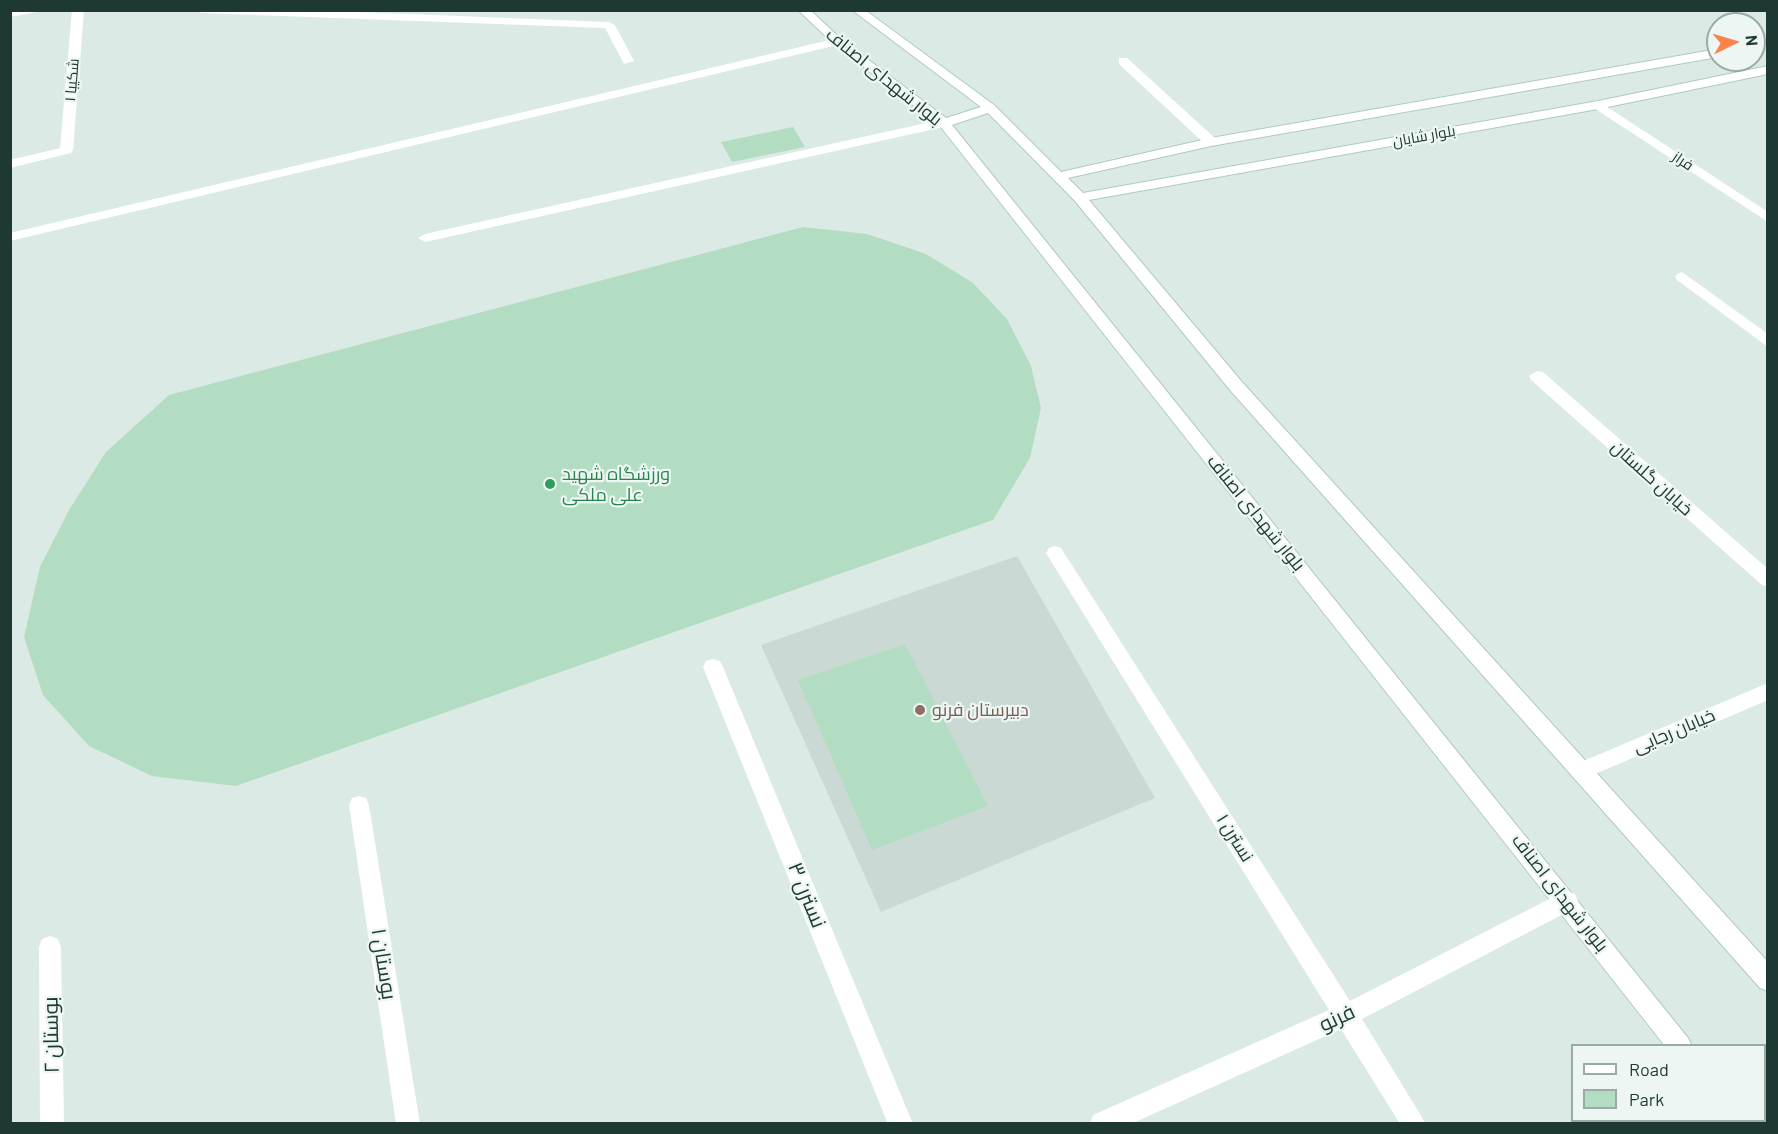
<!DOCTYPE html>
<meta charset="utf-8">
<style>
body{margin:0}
#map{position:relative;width:1778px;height:1134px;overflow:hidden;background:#dceae5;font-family:Barlow,sans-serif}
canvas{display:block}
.frame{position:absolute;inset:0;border:12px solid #1e3934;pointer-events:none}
.legend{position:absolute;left:1571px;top:1044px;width:195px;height:78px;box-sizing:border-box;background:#edf6f2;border:2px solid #9aaaa6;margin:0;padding:8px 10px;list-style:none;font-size:18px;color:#1e3934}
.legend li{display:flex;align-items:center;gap:12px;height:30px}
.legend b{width:30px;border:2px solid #9aaaa6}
.north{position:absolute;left:1706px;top:12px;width:60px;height:60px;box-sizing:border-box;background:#edf6f2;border:2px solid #9aaaa6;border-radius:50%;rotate:85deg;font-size:16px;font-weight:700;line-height:24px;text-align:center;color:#1e3934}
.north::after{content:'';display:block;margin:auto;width:21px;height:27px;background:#f9844b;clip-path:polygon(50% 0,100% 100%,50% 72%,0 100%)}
</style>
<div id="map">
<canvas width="1778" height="1134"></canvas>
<div class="frame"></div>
<ul class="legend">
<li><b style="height:8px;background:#fff"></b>Road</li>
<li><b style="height:16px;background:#b3ddc2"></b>Park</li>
</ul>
<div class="north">N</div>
</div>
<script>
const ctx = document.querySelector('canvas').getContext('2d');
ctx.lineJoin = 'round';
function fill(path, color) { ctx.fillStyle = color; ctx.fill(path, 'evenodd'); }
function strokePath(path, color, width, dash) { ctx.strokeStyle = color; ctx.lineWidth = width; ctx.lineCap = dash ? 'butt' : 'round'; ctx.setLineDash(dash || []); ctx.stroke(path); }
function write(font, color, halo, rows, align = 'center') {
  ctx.font = font + ' Barlow,Cairo,sans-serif'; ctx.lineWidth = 4.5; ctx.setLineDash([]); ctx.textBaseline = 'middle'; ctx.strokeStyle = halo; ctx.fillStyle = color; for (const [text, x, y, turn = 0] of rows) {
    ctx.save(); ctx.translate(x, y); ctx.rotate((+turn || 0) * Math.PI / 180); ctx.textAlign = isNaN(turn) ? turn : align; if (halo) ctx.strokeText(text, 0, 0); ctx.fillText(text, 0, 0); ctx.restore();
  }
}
const built = new Path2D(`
 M1017,556L1155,798L881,912L761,645Z`);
const green = new Path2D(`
 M793,127L805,147L732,162L721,142Z
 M803,227L867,234L926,254L973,283L1007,319L1031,366L1041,408L1030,458L993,520L236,786L152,776L89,746L43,695L24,637L40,567L69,510L106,452L169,395Z
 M905,644L988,806L872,850L798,680Z`);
const street = new Path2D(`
 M48,10L10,17V11Z
 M72,10H84L73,150L71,153L10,168V160L60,148Z
 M196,10H307L609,22L615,25L634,61L624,64L605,28L201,13Z
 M838,38L842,40V44L10,241V233Z
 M1119,58H1127L1216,139V145H1206L1119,64Z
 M1598,101L1768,212V222L1594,108V102Z
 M944,119L948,120V126L425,242L418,238L425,234Z
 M1682,272L1768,334V347L1677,280L1675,277L1677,274Z
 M1537,371L1543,372L1768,569V587L1762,585L1531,380L1529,376Z
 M1055,546L1061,548L1350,1001L1559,894L1567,891L1575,894L1578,901L1575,908L1362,1019L1426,1124H1400L1341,1029L1131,1124H1090L1093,1115L1329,1010L1049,558L1046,553L1049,548Z
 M713,659L720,661L723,667L913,1124H888L703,667L706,661Z
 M1768,683V700L1581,780L1574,777L1571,771L1574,765Z
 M359,796L366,798L369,805L420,1124H396L349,805L352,798Z
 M50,936L58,939L61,947L64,1124H40L39,947L42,939Z`);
const secondary = new Path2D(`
 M798,10H810L842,40L946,118L981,107L852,10H865L994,105L1061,172L1211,138L1718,49V57L1211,146L1068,178L1083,193L1598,101L1768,66V74L1598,109L1089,200L1242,382L1768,962V991L1760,988L1230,390L1075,201L988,113L952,125L1688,1038L1692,1046H1665L940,126L834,44Z
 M1768,41V48L1754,51V43Z
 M1727,1120H1752L1753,1124H1728Z`);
const markers = [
 [550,484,6,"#2e9e5b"],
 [920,710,6,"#8d6e63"]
];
const farStreetnames = [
 ["شکیبا ۱",72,80,-85],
 ["بلوار شایان",1424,136,-10],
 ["فراز",1683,161,34]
];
const streetNames = [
 ["بلوار شهدای اصناف",884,77,39],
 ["خیابان گلستان",1652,478,42],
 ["بلوار شهدای اصناف",1256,513,51],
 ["خیابان رجایی",1674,731,-23],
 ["نسترن ۱",1235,838,58],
 ["بلوار شهدای اصناف",1560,893,52]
];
const leisureNames = [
 ["ورزشگاه شهید",562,474],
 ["علی ملکی",562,495]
];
const educationNames = [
 ["دبیرستان فرنو",932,710]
];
const nearStreetnames = [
 ["نسترن ۳",807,895,68],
 ["بوستان ۱",384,964,81],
 ["فرنو",1337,1018,-25],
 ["بوستان ۲",51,1035,-91]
];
fill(built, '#cbd9d4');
fill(green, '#b3ddc2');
strokePath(secondary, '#afcac2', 2);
fill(street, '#fff');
fill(secondary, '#fff');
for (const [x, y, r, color] of markers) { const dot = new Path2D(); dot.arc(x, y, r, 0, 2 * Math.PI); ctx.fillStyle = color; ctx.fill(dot); strokePath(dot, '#edf6f2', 2); }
write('15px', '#1e3934', '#edf6f2', farStreetnames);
write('18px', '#1e3934', '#edf6f2', streetNames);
write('18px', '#27864d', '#edf6f2', leisureNames, 'left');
write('18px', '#785e54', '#edf6f2', educationNames, 'left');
write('21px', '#1e3934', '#edf6f2', nearStreetnames);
</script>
